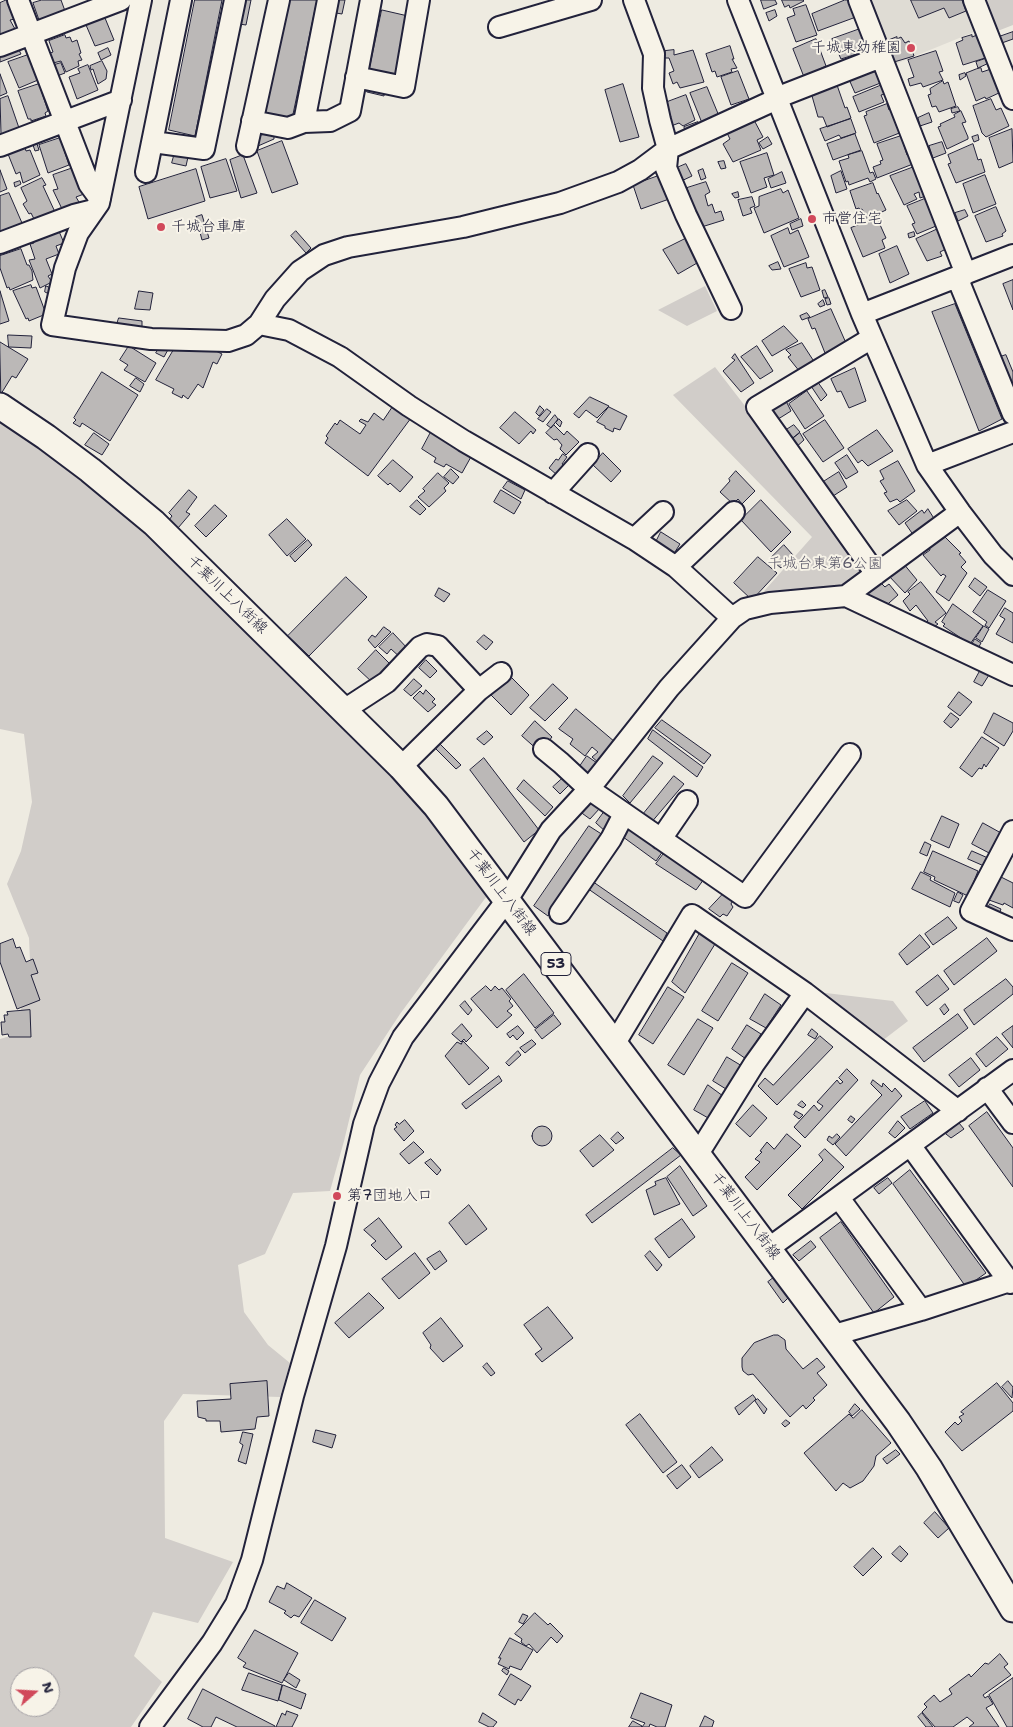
<!DOCTYPE html>
<meta charset="utf-8">
<style>
body{margin:0}
#map{position:relative;width:1013px;height:1727px;overflow:hidden;background:#eeebe1;font-family:"Shantell Sans",sans-serif}
canvas{display:block}
.north{position:absolute;left:10px;top:1667px;width:50px;height:50px;box-sizing:border-box;background:#f7f3e8;border:1px solid #a29fa3;border-radius:50%;rotate:71deg;font-size:14px;font-weight:700;line-height:20px;text-align:center;color:#22223b}
.north::after{content:'';display:block;margin:auto;width:18px;height:22px;background:#d1495b;clip-path:polygon(50% 0,100% 100%,50% 72%,0 100%)}
</style>
<div id="map">
<canvas width="1013" height="1727"></canvas>
<div class="north">N</div>
</div>
<script>
const ctx = document.querySelector('canvas').getContext('2d');
ctx.lineJoin = 'round';
function fill(path, color) { ctx.fillStyle = color; ctx.fill(path, 'evenodd'); }
function strokePath(path, color, width, dash) { ctx.strokeStyle = color; ctx.lineWidth = width; ctx.lineCap = dash ? 'butt' : 'round'; ctx.setLineDash(dash || []); ctx.stroke(path); }
function write(font, color, halo, rows, align = 'center') {
  ctx.font = font + ' "Shantell Sans","Klee One",sans-serif'; ctx.lineWidth = 4; ctx.setLineDash([]); ctx.textBaseline = 'middle'; ctx.strokeStyle = halo; ctx.fillStyle = color; for (const [text, x, y, turn = 0] of rows) {
    ctx.save(); ctx.translate(x, y); ctx.rotate((+turn || 0) * Math.PI / 180); ctx.textAlign = isNaN(turn) ? turn : align; if (halo) ctx.strokeText(text, 0, 0); ctx.fillText(text, 0, 0); ctx.restore();
  }
}
const built = new Path2D(`
 M867,0H967L979,30L893,65Z`);
const green = new Path2D(`
 M982,0H1013V25L995,32Z
 M705,286L717,311L687,326L658,310Z
 M715,367L755,419L862,566L861,574L839,590L758,598L812,537L673,395Z
 M0,411L95,482L420,795L492,889L400,1014L360,1075L344,1141L330,1191L293,1193L265,1254L238,1265L244,1312L268,1345L290,1363L280,1397L183,1394L164,1421L165,1538L233,1562L198,1623L153,1612L134,1656L162,1682L131,1727H0V1039L10,1036L31,985L29,938L7,884L21,851L32,802L24,734L0,729ZM20,1677H50V1707H20Z
 M809,991L893,1001L908,1021L878,1044Z`);
const building = new Path2D(`
 M7,0L15,19L10,20L15,29L0,36V3Z
 M42,0H61L65,11L39,20L33,3Z
 M195,0H222L195,136L169,130Z
 M244,0H251L246,25L239,24Z
 M289,0H317L292,119L265,113Z
 M339,0H345L342,14L336,13Z
 M761,0H775L777,4L764,9Z
 M782,0H803L804,1L790,8L789,5L785,7Z
 M845,0H848L856,17L818,31L812,14Z
 M911,0H962L966,11L949,18L944,8L919,18Z
 M806,5L817,35L796,42L787,18L795,15L793,9Z
 M382,10L408,16L395,78L369,72Z
 M775,10L777,16L769,21L766,13Z
 M105,18L114,40L95,46L86,25Z
 M860,29L866,41L861,43L863,52L841,59L832,39Z
 M1013,32V39L999,44L996,38Z
 M65,35L66,38L70,37L72,42L77,40L81,53L79,54L82,60L78,61L79,66L66,72L61,61L53,63L48,54L53,52L49,41Z
 M972,35V37L977,35L985,58L963,65L956,43L963,40L962,38Z
 M897,37V39L901,37L905,43L909,41L914,56L894,62L887,41Z
 M816,39L826,66L804,77L793,49Z
 M730,46L734,59H732L737,68L731,69L732,72L717,77L715,71L712,72L706,54Z
 M18,48L21,54L0,62V57Z
 M108,48L111,55L101,60L98,53Z
 M674,50V55L693,50L704,82L680,88L677,82L673,84L669,73L674,71L669,58H664L665,51Z
 M936,51L943,71L939,72L943,80L923,87L921,83L910,86L908,79L914,77L908,60Z
 M28,55L38,80L19,88L8,62Z
 M988,58L991,62L978,68L976,62Z
 M102,61L107,71L106,79L98,84L93,69L91,70L90,66Z
 M61,63L65,73L57,76L51,66Z
 M88,65L98,90L77,99L69,77L80,73L78,69Z
 M981,68L982,72L991,69L996,86L998,85L1001,92L986,99L985,97L976,101L966,73L976,69Z
 M870,69L878,72L883,82L855,93L848,77Z
 M738,71L749,99L731,105L721,77Z
 M965,73L966,76L960,80L959,75Z
 M0,74L7,93L0,96Z
 M943,81L944,84L948,82L956,106L939,112L936,106L932,107L928,95L931,94L930,89Z
 M39,84L48,111L45,113L46,116L31,121V119H28L18,91Z
 M623,84L639,137L620,142L605,90Z
 M369,85L385,89L384,96L367,92Z
 M837,85L845,108L847,107L851,118L827,127L823,117H818L812,96Z
 M882,85L885,94L881,95L884,102L859,112L853,97Z
 M707,87L719,116L702,123L690,93Z
 M686,95L695,120L683,126L679,123L671,126L662,104Z
 M8,96L19,128L1,134L0,99Z
 M991,99L996,110L1001,108L1009,126L986,137L982,133L973,106Z
 M887,104L889,110L891,109L893,117L897,116L902,132L874,143L864,116L867,115L866,112Z
 M958,107L960,111L952,113L951,109Z
 M961,111L966,122L962,123L968,137V139L947,149L938,127L941,126L940,124L955,117L954,115Z
 M929,113L932,122L920,126L918,118Z
 M851,119L856,133L841,138L839,135L825,141L820,129Z
 M754,120L763,137L757,140L761,150L733,162L723,144L730,139L726,131Z
 M698,122L700,127L685,132L684,127Z
 M1012,129L1013,162L999,168L989,138Z
 M274,133V139L258,146L257,136Z
 M855,134L861,150L833,160L827,144Z
 M978,135L979,140L974,142L972,137Z
 M901,136L907,155L910,154L913,164L877,178L873,167L881,164L880,161L883,160L877,144Z
 M768,137L772,144L763,149L759,143Z
 M60,138L69,165L48,173L39,145Z
 M36,141L39,150L35,151L32,142Z
 M282,141L298,184L272,193L257,151Z
 M942,142L946,153L933,158L929,146Z
 M973,144L978,160L981,159L985,172L956,183L948,164L951,163L948,155Z
 M25,147L26,151L30,150L40,175L23,183L20,172L16,174L8,154Z
 M862,151L870,173L873,172L876,179L870,182L868,178L849,185L848,181L846,182L839,161L849,158L848,155Z
 M767,153L774,175L764,178L767,187L751,193L740,162Z
 M243,155L257,193L241,198L230,160Z
 M174,156L188,157L186,166L172,163Z
 M226,159L237,191L210,198L201,167Z
 M724,161L726,168L721,169L718,162Z
 M686,164L692,176L677,183L672,170Z
 M914,167L929,195L920,198L919,192L914,194L917,199L904,205L890,176Z
 M73,168L84,194L76,197L79,202L62,209L53,190L58,189L53,175Z
 M196,169L205,201L148,219L139,187Z
 M703,169L706,178L701,180L698,171Z
 M0,170L7,189L0,192Z
 M841,171L847,189L836,193L831,176Z
 M782,172L786,183L771,188L768,179Z
 M664,174L672,198L641,209L633,185Z
 M985,175L996,204L973,213L963,184Z
 M42,178L46,185L43,186L55,212L34,219L31,213L29,214L23,204L27,201L21,188Z
 M20,181L21,184L15,187L14,183Z
 M706,182L710,192L705,195L708,206L712,204L715,213L721,211L724,220L695,229L685,203L691,199L687,188Z
 M873,183L877,194L878,193L886,210L867,219L862,209L860,210L859,208L856,209L850,191Z
 M781,189L783,193L788,190L799,218L764,233L754,208L759,206V197Z
 M738,192L739,197L735,198L732,194Z
 M9,193L22,223L0,232V196Z
 M752,197L755,206L750,208L752,213L743,216L738,200Z
 M927,198L936,226L917,234L912,224L915,223L907,206Z
 M996,207L1006,231L1002,234L1003,236L986,242L975,216Z
 M965,210L968,216L958,221L955,213Z
 M202,215L209,238L202,240L196,217Z
 M877,218L886,238L882,240L885,248L863,257L851,228Z
 M801,219L803,226L792,230L790,224Z
 M788,228L790,234L798,230L809,257L784,267L771,236Z
 M58,229L64,243L56,246L59,254L46,259L52,274L48,276L52,282L40,288L29,260L35,259L30,244L34,243L33,239Z
 M938,229L946,249L940,252L942,256L927,261L916,239Z
 M296,231L311,248L306,253L291,236Z
 M914,232L915,236L909,238L908,234Z
 M689,237L704,259L678,274L663,250Z
 M897,246L909,274L890,283L879,254Z
 M21,249L27,265H29L32,271L33,280L10,290L9,287L7,288L0,268V256Z
 M778,262L781,269L772,270L769,266Z
 M806,263L807,268L812,267L820,290L801,297L789,269Z
 M1013,280V310L1003,284Z
 M31,285L32,288L36,287L46,314L29,321L28,318L26,319L13,291Z
 M46,286L51,288L49,294L45,292Z
 M825,290L828,297L824,298L822,291Z
 M0,291L9,321L0,324Z
 M139,291L153,293L150,310L135,309Z
 M829,298L831,304L827,305L825,299Z
 M823,300L825,305L820,307L818,304Z
 M955,304L1002,419L979,431L932,312Z
 M831,309L846,343L825,353L815,328L812,329L808,319Z
 M807,313L810,317L802,320L800,316Z
 M119,318L142,321V329L116,327Z
 M784,326L798,341L772,356L762,341Z
 M8,335L32,336L31,348L9,347Z
 M0,342L28,359L16,378L12,376L1,394Z
 M802,343L815,363L800,372L788,357L791,355L786,350Z
 M162,345L170,346L164,357L156,353Z
 M129,346L156,363L145,382L124,370L128,365L120,360Z
 M176,346L219,347L216,351L222,354L217,364L213,362L203,388L198,384L188,399L183,395L182,398L172,393L174,389L156,380Z
 M757,346L773,371L760,379L741,357Z
 M735,354L754,383L741,392L723,371L735,360L732,358Z
 M1006,355L1013,372V388L1000,357Z
 M855,368L866,401L849,408L841,391L837,392L831,379Z
 M102,372L138,395L110,441L82,423L80,427L73,423L76,420L74,418Z
 M136,378L144,384L140,392L130,386Z
 M817,381L827,395L821,401L811,386Z
 M807,391L824,416L805,429L789,404Z
 M590,397L609,406L597,418L586,410L579,418L574,414Z
 M785,399L791,411L775,421L768,409Z
 M394,405L411,418L368,476L325,443L328,438L326,436L335,423L337,425L340,420L360,434L366,425L359,421L361,419L368,422L374,413L383,420Z
 M540,406L544,410L539,416L536,413Z
 M609,407L627,416L620,430L614,428L613,432L605,428V426L597,422Z
 M547,409L551,412L543,422L538,419Z
 M515,412L536,430L533,434L531,431L519,444L500,428Z
 M555,415L558,419L551,428L547,425Z
 M559,419L562,422L560,427L556,423Z
 M825,420L844,448L823,462L803,434Z
 M554,425L564,435L567,431L579,442L566,455L560,449L562,445L557,439L554,440L546,433Z
 M794,425L800,432L789,441L783,432Z
 M877,430L893,451L868,466L862,460L858,463L848,449Z
 M431,432L446,442L448,440L472,455L462,473L446,464L444,467L434,462L436,458L422,449Z
 M94,433L109,444L102,455L85,445Z
 M800,433L804,440L794,449L790,441Z
 M603,453L621,471L611,482L593,465Z
 M563,454L567,457L562,464L565,466L557,475L549,468L556,459L558,460Z
 M847,455L858,472L846,479L835,463Z
 M393,460L413,477L400,492L390,483L388,485L378,476Z
 M898,461L915,491L900,502L897,499L890,502L884,493L887,492L880,481L884,479L880,471Z
 M451,469L459,477L453,484L444,477Z
 M736,471L755,491L742,504L738,499L733,504L720,492L730,481L729,479Z
 M839,472L847,487L830,498L820,484Z
 M438,473L449,483L444,488L446,491L429,507L418,497L425,491L423,489Z
 M508,481L525,490L521,499L503,488Z
 M189,490L197,497L186,512L190,514L178,528L169,520L172,516L169,513Z
 M501,490L521,502L514,514L494,502Z
 M417,500L426,509L420,515L410,507Z
 M761,500L791,532L771,552L741,520Z
 M907,500L917,511L899,525L888,511Z
 M215,505L227,516L206,537L195,526Z
 M928,509L935,520L914,536L905,523L922,510L924,513Z
 M287,519L306,539L287,556L269,535Z
 M661,532L680,544L673,555L656,542Z
 M943,535L961,553L959,554L966,562L961,567L967,573L949,601L936,592L946,576L943,574L941,576L923,555L930,550L929,546Z
 M308,540L312,545L295,562L290,556Z
 M784,545L793,555L781,568L770,559Z
 M758,557L777,573L752,600L734,583Z
 M903,563L917,580L905,593L888,575Z
 M346,577L367,597L309,656L288,636Z
 M975,578L987,587L980,596L969,587Z
 M880,582L885,587L889,584L898,595L881,610L866,593Z
 M921,582L946,613L935,622L938,624L930,630L924,625L928,621L916,605L910,611L903,601L910,594L908,592Z
 M439,588L450,594L444,602L435,596Z
 M988,590L1006,601L989,628L985,625L987,622L973,612Z
 M953,604L983,626L970,644L943,626L945,624L942,622Z
 M1005,608L1013,613V643L996,634L1005,619L1000,616Z
 M984,626L989,629L982,642L976,638Z
 M384,627L391,632L375,648L368,640L372,635L375,637Z
 M393,633L409,650L402,659L391,649L387,654L379,647Z
 M484,635L493,642L486,650L477,642Z
 M975,639L981,643L975,654L969,650Z
 M376,650L392,666L373,683L358,669Z
 M426,660L437,671L430,678L419,668Z
 M980,671L989,675L982,686L974,682Z
 M507,673L529,695L511,715L489,693Z
 M414,679L422,686L411,696L404,690Z
 M553,684L568,698L545,721L530,708Z
 M426,690L435,699L432,702L436,705L428,712L413,698L420,691L423,694Z
 M959,692L972,702L960,716L948,707Z
 M576,709L615,742L599,763L592,757L598,752L592,747L585,756L570,744L573,739L559,729Z
 M951,713L959,719L951,728L944,722Z
 M994,713L1013,723V731L1004,746L984,733Z
 M662,720L711,755L704,764L655,728Z
 M535,721L552,737L540,752L522,736Z
 M653,730L703,767L697,777L648,739Z
 M487,731L493,737L484,745L477,739Z
 M982,737L999,748L986,767L984,764L982,769L979,768L972,777L960,768Z
 M440,744L461,765L456,769L436,749Z
 M587,756L597,763L588,776L578,769Z
 M653,756L663,763L630,803L623,796Z
 M484,758L539,830L524,842L470,770Z
 M674,776L684,784L650,824L641,817Z
 M563,778L571,783L560,794L553,787Z
 M524,780L553,807L545,816L517,789Z
 M590,799L600,808L590,819L579,811Z
 M607,808L618,816L606,832L596,823Z
 M942,816L959,824L949,848L931,840Z
 M983,823L1001,833L991,854L972,844Z
 M589,826L603,835L548,916L534,906Z
 M625,826L663,851L656,861L619,834Z
 M925,842L931,845L927,856L920,853Z
 M933,851L978,871L968,896L934,880L935,877L924,872Z
 M972,851L988,858L984,866L968,859Z
 M665,852L704,879L696,890L656,864Z
 M921,872L931,877L930,880L955,893L950,907L912,889Z
 M1001,877L1013,883V908L1004,903L1003,905L989,900Z
 M589,879L667,933L663,941L584,886Z
 M725,892L733,900L731,904L733,907L727,916L723,914L720,917L709,909Z
 M958,892L963,895L959,903L954,901Z
 M990,904L1001,909L999,914L987,910Z
 M948,917L957,928L933,945L925,934Z
 M700,933L715,944L685,993L672,982Z
 M920,935L930,947L907,965L899,954Z
 M987,938L997,951L954,985L944,971Z
 M13,939L16,948L20,947L26,962L33,959L38,973L31,975L40,1000L17,1009L0,962V944Z
 M732,963L748,973L718,1021L702,1011Z
 M524,974L554,1013L535,1028L506,990Z
 M938,975L949,989L927,1006L916,992Z
 M1006,979L1013,987V994L974,1025L964,1010Z
 M486,986L491,991L495,986L499,990L502,988L511,999L509,1001L513,1006L507,1011L512,1015L497,1028L471,999Z
 M668,987L684,997L653,1044L639,1035Z
 M765,994L781,1005L766,1028L750,1019Z
 M465,1001L472,1010L468,1015L460,1006Z
 M945,1004L949,1010L944,1015L940,1009Z
 M30,1010L31,1037H9L8,1034L2,1035L1,1022H5L4,1015H8L7,1012Z
 M958,1014L968,1028L924,1062L913,1048Z
 M554,1015L561,1024L542,1039L535,1030Z
 M698,1019L713,1028L684,1075L668,1065Z
 M462,1024L472,1036L466,1042L464,1039L461,1042L452,1034Z
 M747,1025L761,1034L746,1059L732,1049Z
 M518,1026L524,1033L517,1040L513,1035L510,1038L507,1034Z
 M1013,1026V1048L1002,1034Z
 M812,1029L818,1034L815,1039L808,1035Z
 M820,1036L833,1047L777,1105L758,1086L765,1078L773,1085Z
 M997,1037L1008,1049L986,1067L976,1054Z
 M532,1040L536,1044L525,1053L520,1048Z
 M463,1041L489,1068L469,1085L445,1056L457,1042L461,1044Z
 M518,1051L521,1055L509,1066L506,1063Z
 M727,1057L742,1066L726,1089L713,1081Z
 M971,1058L980,1070L959,1087L949,1075Z
 M847,1069L858,1080L805,1138L794,1127L814,1105L819,1111L823,1106L817,1102L837,1080L840,1084L843,1082L839,1078Z
 M499,1076L502,1081L466,1109L462,1104Z
 M873,1080L882,1087L883,1083L892,1092L895,1088L902,1096L846,1156L835,1144L882,1095L871,1084Z
 M708,1085L723,1096L710,1119L694,1110Z
 M802,1101L806,1105L803,1108L798,1105Z
 M925,1101L933,1113L910,1129L901,1117Z
 M753,1105L767,1118L750,1137L736,1124Z
 M796,1111L803,1115L799,1119L794,1115Z
 M987,1112L1013,1148V1187L969,1126Z
 M851,1116L855,1119L852,1123L848,1120Z
 M405,1120L414,1131L404,1141L394,1129L397,1127L395,1125L397,1122L399,1124Z
 M898,1121L905,1128L895,1138L889,1133Z
 M959,1123L964,1129L951,1138L946,1134Z
 M532 1136a10 10 0 1 1 20 0a10 10 0 1 1-20 0Z
 M618,1132L624,1138L616,1144L611,1139Z
 M787,1134L801,1146L757,1190L745,1177L760,1162L755,1159L762,1152L760,1151L767,1142L774,1149Z
 M837,1134L840,1137L833,1145L827,1140L829,1136L832,1138Z
 M600,1135L614,1150L593,1167L580,1151Z
 M414,1142L424,1152L409,1164L400,1154Z
 M673,1148L681,1155L592,1223L586,1215Z
 M825,1149L844,1167L802,1209L788,1195L823,1160L819,1155Z
 M431,1159L441,1170L437,1175L425,1163Z
 M680,1166L707,1206L693,1216L667,1177Z
 M910,1170L986,1273L966,1287L893,1184Z
 M666,1178L680,1204L654,1215L646,1190L656,1185L655,1182Z
 M888,1178L892,1183L879,1194L874,1188Z
 M469,1205L487,1229L466,1245L449,1223Z
 M379,1218L402,1247L386,1260L371,1245L376,1241L364,1230Z
 M682,1219L695,1237L669,1258L655,1239Z
 M841,1222L894,1297L874,1313L820,1238Z
 M811,1241L816,1247L799,1261L793,1255Z
 M440,1251L447,1261L435,1270L427,1259Z
 M650,1251L662,1265L657,1271L645,1256Z
 M415,1253L430,1273L399,1299L382,1279Z
 M776,1276L791,1295L783,1303L768,1282Z
 M369,1293L384,1308L349,1338L335,1323Z
 M548,1307L573,1338L542,1362L535,1354L542,1349L524,1325Z
 M441,1318L463,1346L443,1362L430,1348L431,1345L423,1333Z
 M774,1335H778L785,1340L786,1349L803,1369L817,1358L825,1367L817,1373L827,1385L813,1398L815,1400L806,1409L803,1405L790,1417L753,1374L748,1375L743,1371L742,1367V1358L754,1343Z
 M487,1363L495,1373L491,1376L483,1367Z
 M267,1381L269,1416L257,1417L255,1429L221,1432L220,1421H206V1419L198,1417L197,1401L231,1399L230,1384Z
 M1008,1381L1013,1387L1012,1398L1002,1387Z
 M997,1383L1013,1403V1411L962,1451L945,1432L955,1422L958,1425L962,1421L959,1417L964,1414L961,1412Z
 M753,1395L756,1399L739,1415L735,1408Z
 M758,1399L767,1409L764,1414L755,1401Z
 M855,1404L860,1409L852,1416L849,1412Z
 M862,1410L891,1443L876,1456L874,1466L863,1481L850,1488L843,1483L836,1491L804,1453L849,1414L853,1418Z
 M640,1414L677,1462L663,1473L626,1425Z
 M786,1420L790,1423L785,1427L782,1424Z
 M316,1430L336,1435L332,1448L313,1442Z
 M243,1432L253,1434L246,1464L238,1461L243,1445L240,1443Z
 M712,1447L723,1460L699,1478L690,1466Z
 M896,1450L900,1454L887,1464L883,1459Z
 M682,1465L691,1477L677,1489L667,1476Z
 M935,1512L949,1528L938,1538L924,1523Z
 M900,1546L908,1554L901,1562L892,1554Z
 M873,1548L882,1557L863,1576L854,1567Z
 M287,1583L312,1598L299,1617L294,1615L291,1618L284,1613L286,1611L269,1602L277,1586L284,1589Z
 M315,1600L346,1618L332,1641L301,1623Z
 M535,1613L548,1625L550,1623L563,1636L557,1643L551,1637L537,1653L529,1644L526,1646L521,1642L522,1639L515,1634Z
 M523,1614L528,1616L523,1624L519,1622Z
 M255,1630L298,1653L282,1683L243,1667L246,1663L238,1658Z
 M510,1638L533,1650L521,1670L510,1666L509,1669L498,1664L501,1658H499Z
 M1000,1654L1008,1664L1004,1667L1011,1675L983,1695L985,1698L988,1696L993,1704L986,1708L999,1727H969L974,1723L967,1717L953,1727H935L922,1712L927,1707L924,1704L934,1695L940,1702L952,1694L949,1689L969,1674L971,1677L985,1663L988,1664Z
 M504,1668L509,1671L507,1675L502,1671Z
 M249,1673L282,1685L278,1701L242,1690Z
 M289,1673L300,1680L296,1688L284,1680Z
 M511,1674L531,1686L521,1701L518,1699L515,1705L499,1695Z
 M1013,1678V1727H1007L989,1695Z
 M283,1685L306,1694L301,1709L279,1700Z
 M203,1689L275,1726V1727H237L216,1717L211,1727H203L188,1719Z
 M641,1693L672,1705L665,1727H657L650,1724L649,1727H642L645,1723L631,1718Z
 M287,1711L298,1715L292,1727H276L282,1713L285,1715Z
 M483,1713L497,1722L493,1727H489L479,1722Z
 M922,1713L933,1727H926L918,1717Z
 M705,1716L714,1721L712,1727H700Z
 M633,1721L642,1726L641,1727H629Z`);
const minor = new Path2D(`
 M18,0L89,184L100,199
 M141,0L99,203L78,233L65,268L52,325L151,339L228,341L246,335L259,324L275,299L300,271L324,255L348,247L463,227L560,203L618,182L640,170L668,149L777,99
 M634,0L654,54L653,88L660,120L668,149L666,168L686,215L731,309
 M738,0L862,314L927,465L960,512L993,555L1013,575
 M859,0L966,274
 M974,0L1013,99
 M499,27L591,0
 M0,46L121,0
 M356,77L404,87L419,0
 M776,98L881,57
 M252,121L288,128L304,122L330,121L350,111L371,0
 M304,122L328,0
 M153,142L204,149L235,0
 M0,146L121,100
 M247,146L279,0
 M146,172L181,0
 M0,243L74,215L94,210
 M957,277L1013,414
 M862,314L1013,255
 M259,324L289,330L340,357L409,406L464,441L634,539L676,567L732,618
 M872,338L757,407L876,574
 M927,465L1013,432
 M553,493L588,454
 M634,539L663,512
 M676,567L734,512
 M846,596L1013,675
 M344,710L387,682L420,647L427,644L438,646L479,690
 M544,749L561,763L589,789L745,897L850,754
 M401,767L479,690L501,673
 M1013,831L971,911L1013,930
 M661,839L687,801
 M560,913L611,839L624,814
 M615,1043L692,915L805,993L958,1111
 M987,1088L1013,1123
 M910,1145L1010,1283
 M698,1154L754,1064L805,993
 M839,1198L921,1310
 M769,1248L1013,1070
 M834,1335L921,1310L1013,1280
 M150,1727L212,1643L236,1604L252,1560L293,1396L336,1246L364,1124L379,1083L403,1037L507,900L551,830L589,789L669,688L732,618L745,609L770,603L846,596L960,512`);
const major = new Path2D(`
 M0,406L46,437L90,470L154,523L401,767L436,806L898,1422L929,1468L1013,1609`);
const markers = [
 [911,48,5,"#d1495b"],
 [812,219,5,"#d1495b"],
 [161,227,5,"#d1495b"],
 [337,1196,5,"#d1495b"]
];
const shields = [
 [556,964,30]
];
const shieldNames = [
 ["53",556,964]
];
const poiNames = [
 ["千城東幼稚園",901,48,"right"],
 ["市営住宅",822,219],
 ["千城台車庫",171,227],
 ["第7団地入口",347,1196]
];
const parkNames = [
 ["千城台東第6公園",825,564]
];
const streetNames = [
 ["千葉川上八街線",227,595,44],
 ["千葉川上八街線",501,892,53],
 ["千葉川上八街線",745,1216,53]
];
fill(built, '#dfdcd4');
fill(green, '#d1cdc9');
fill(building, '#bbb8b7');
strokePath(building, '#22223b', 1);
strokePath(minor, '#22223b', 24);
strokePath(major, '#22223b', 29);
strokePath(minor, '#f7f3e8', 20);
strokePath(major, '#f7f3e8', 25);
for (const [x, y, r, color] of markers) { const dot = new Path2D(); dot.arc(x, y, r, 0, 2 * Math.PI); ctx.fillStyle = color; ctx.fill(dot); strokePath(dot, '#f7f3e8', 2); }
for (const [x, y, w] of shields) { const box = new Path2D(); box.roundRect(x - w / 2, y - 11.5, w, 23, 4); ctx.fillStyle = '#f7f3e8'; ctx.fill(box); strokePath(box, '#22223b', 1); }
write('bold 14px', '#22223b', null, shieldNames);
write('15px', '#22223b', '#f7f3e8', poiNames, 'left');
write('15px', '#575566', '#f7f3e8', parkNames);
write('15px', '#22223b', '#f7f3e8', streetNames);
</script>
